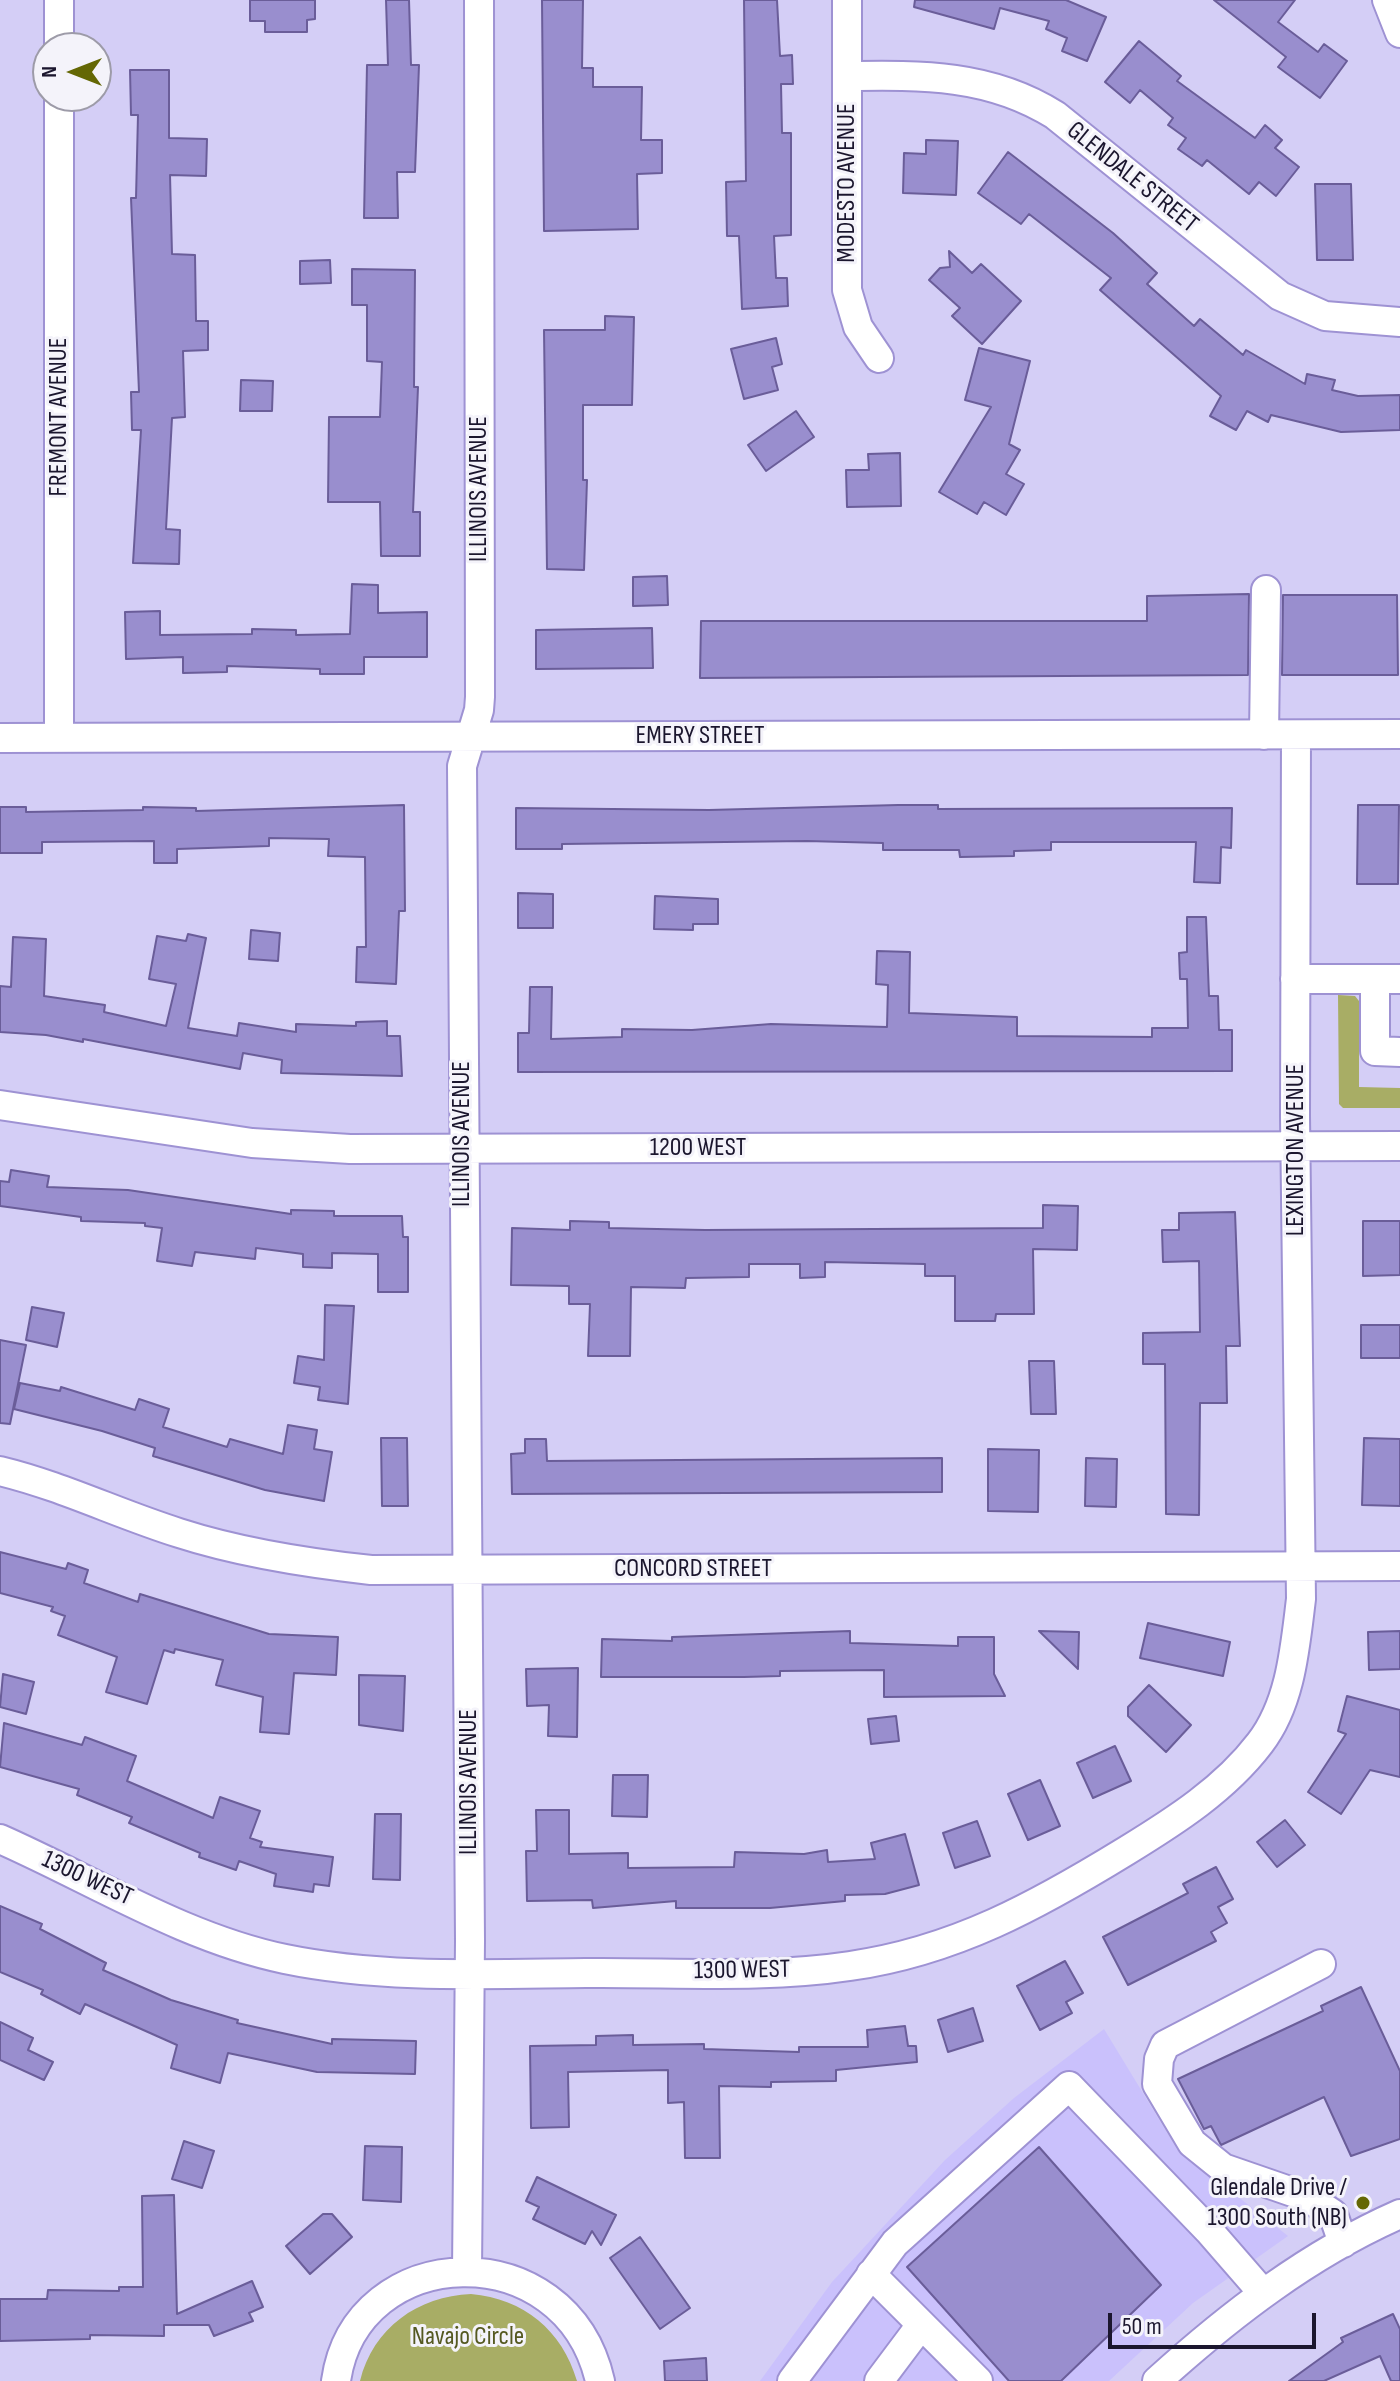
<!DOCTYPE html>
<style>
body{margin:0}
#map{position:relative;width:1400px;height:2381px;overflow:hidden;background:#d4cef6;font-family:"Sofia Sans Condensed",sans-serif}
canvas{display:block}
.north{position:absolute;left:32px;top:32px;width:80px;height:80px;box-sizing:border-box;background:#f4f3fa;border:2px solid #9d9ba8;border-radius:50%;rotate:270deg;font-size:22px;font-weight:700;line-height:32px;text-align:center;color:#1b162e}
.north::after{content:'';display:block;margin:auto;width:28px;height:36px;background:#646704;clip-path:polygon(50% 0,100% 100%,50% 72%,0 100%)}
.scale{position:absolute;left:1108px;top:2313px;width:208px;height:36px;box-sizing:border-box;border:4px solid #1b162e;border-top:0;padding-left:10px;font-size:24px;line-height:28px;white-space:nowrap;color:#1b162e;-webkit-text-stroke:6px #f4f3fa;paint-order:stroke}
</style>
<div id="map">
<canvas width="1400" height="2381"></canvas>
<div class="north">N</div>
<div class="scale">50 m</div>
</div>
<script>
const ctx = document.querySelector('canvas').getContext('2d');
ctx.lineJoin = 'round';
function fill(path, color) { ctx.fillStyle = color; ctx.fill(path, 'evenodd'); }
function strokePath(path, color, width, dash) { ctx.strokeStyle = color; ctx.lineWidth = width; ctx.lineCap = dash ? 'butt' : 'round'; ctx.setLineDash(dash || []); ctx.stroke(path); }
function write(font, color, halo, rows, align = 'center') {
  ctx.font = font + ' "Sofia Sans Condensed",sans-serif'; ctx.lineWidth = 6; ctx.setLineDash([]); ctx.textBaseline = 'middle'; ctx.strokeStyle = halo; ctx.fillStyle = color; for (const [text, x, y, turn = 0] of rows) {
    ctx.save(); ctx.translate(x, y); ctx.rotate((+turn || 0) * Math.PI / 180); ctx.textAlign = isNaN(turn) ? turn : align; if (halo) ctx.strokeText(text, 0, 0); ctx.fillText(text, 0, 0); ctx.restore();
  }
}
const built = new Path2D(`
 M1104,2029L1177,2149L1288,2236L1193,2303L1109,2381H760L832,2282L945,2160L1014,2098Z`);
const green = new Path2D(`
 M1338,995L1355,996L1359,1001V1087L1400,1088V1108H1343L1339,1104Z
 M471,2294C524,2299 562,2330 577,2381H360C373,2328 418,2296 471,2294Z`);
const building = new Path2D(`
 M250,0H315V19L307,20V32H265V21H250Z
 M386,0H409L411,65H419L415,172H397L398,218H364L367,65H388Z
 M542,0H583L582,68H593V87H642L641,140H662V173L637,174L638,229L544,231Z
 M744,0H777L780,56L792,55L793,84H781L782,133H791V235L774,236L776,278H787L788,306L742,309L739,236H727L726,182L746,181Z
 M915,0H1066L1106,17L1087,61L1062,51L1067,38L1046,29L1049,21L1000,8L994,29L914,7Z
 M1214,0H1295L1278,22L1318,52L1324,44L1347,61L1320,98L1278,67L1286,57Z
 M1139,41L1181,76L1177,81L1255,138L1265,125L1282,140L1275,148L1299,167L1276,196L1259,182L1249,194L1207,160L1202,166L1178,149L1186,138L1168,125L1173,118L1140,90L1130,103L1105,82Z
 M130,70H169V138L207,139L206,176L170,175L172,254L195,255L196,321H208V350L183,351L185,417L172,418L166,529L180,530L179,564L133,563L141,430H132L131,392H139L131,198H136L138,115H131Z
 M926,140L958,141L956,195L903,193L904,153L926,154Z
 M1008,152L1113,233L1157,273L1147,284L1194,326L1200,319L1243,355L1246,350L1305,384L1307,374L1335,380L1332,390L1358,396L1400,395V430L1341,432L1271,415L1268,422L1247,411L1236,430L1210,416L1221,396L1100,290L1111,278L1029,214L1021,224L978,193Z
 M1315,184H1351L1353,260H1317Z
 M949,251L972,273L981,264L1021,301L982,344L952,316L960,308L929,280L940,268L950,267Z
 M330,260L331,283L300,284V261Z
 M352,269L415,270L414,387H418L413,512H420V556H381L380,502H328L329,417H380L382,362L367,361V305H352Z
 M605,316L634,317L632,405H583V480H587L584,570L547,569L544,330H605Z
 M776,338L782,364L772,367L778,390L744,399L731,349Z
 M979,348L1030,361L1009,444L1020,450L1006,474L1024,484L1006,515L984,502L977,514L939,492L991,407L965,400Z
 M241,380L273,381L272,411H240Z
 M796,411L814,437L766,471L748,445Z
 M900,453L901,506L847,507L846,470H869L868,454Z
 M667,576L668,605L633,606V577Z
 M352,584L378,585V613L427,612V657H364V674H320V669L227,666V672L183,673V657L126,659L125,612L160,611V635L252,634V629L296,630V635L350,634Z
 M1249,594L1248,675L700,678L701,621H1147V596Z
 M1283,595H1397L1398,675H1282Z
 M652,628L653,668L536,669V630Z
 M404,805L405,911H399L396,984L356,982L357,947H366L365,857L328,856L329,839L269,838V846L177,849V863H154V841L42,842V853H0V807H26V812L143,810V807L196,808V811Z
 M898,805H938V809L1232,808L1231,848L1221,847L1220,883L1194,882L1196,842H1051V850L1014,851V856L960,857L959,850H883V843L807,841L562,844V849H516V808L709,810Z
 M1358,805H1399L1398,884H1357Z
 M518,893L553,894V928H518Z
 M655,896L718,899V924H693V930L654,929Z
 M1187,917H1206L1209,996H1218L1219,1030H1232V1071L518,1072V1033H529L530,987H552L551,1039L622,1037V1029L692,1030L771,1024L887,1027L888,985L876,984L877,951L910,952L909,1013L1017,1017V1036L1152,1037V1028H1188L1187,979H1180L1179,953L1187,952Z
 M251,930L280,933L278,961L249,959Z
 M188,934L206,938L188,1028L237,1036L239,1023L296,1032V1024L356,1026V1022L387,1021V1036H400L402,1076L281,1073L282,1060L243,1053L240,1069L83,1039V1042L46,1035L0,1032V986L11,987L13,937L46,939L44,996L105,1005L104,1012L166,1026L176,984L149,979L157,936L186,941Z
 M11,1170L49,1176L47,1187L128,1190L291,1214V1210L334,1211V1216H402L403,1237H408V1292H378V1254L332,1253V1268L303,1267V1254L256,1248L255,1259L195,1252L192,1266L157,1261L162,1228L145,1226V1223L81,1221V1217L0,1206V1181L9,1182Z
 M1043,1205L1078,1206L1077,1250L1033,1249L1034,1314H996L995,1321H955V1276H925V1264L825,1262V1277L800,1278V1264H749V1277L686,1278L685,1288L631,1287L630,1356H588L590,1304H569V1286L511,1285L512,1228L570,1230V1221L609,1222V1228L705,1230L1043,1228Z
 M1235,1212L1240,1346H1226L1227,1403H1200L1199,1515L1166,1514L1165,1364H1143V1333L1200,1332L1199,1261L1163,1262L1162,1230H1179V1213Z
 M1363,1221H1400V1275L1363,1276Z
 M325,1305L354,1306L348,1404L318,1400L320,1387L294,1383L298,1356L324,1360Z
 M32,1307L64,1313L57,1347L26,1340Z
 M1361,1325H1400V1358H1361Z
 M0,1340L26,1345L10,1424L0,1423Z
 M1029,1361H1054L1056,1414H1031Z
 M20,1383L60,1391L61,1387L135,1410L139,1399L169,1409L163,1427L227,1447L230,1439L283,1454L288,1425L317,1430L314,1449L332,1452L324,1501L265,1490L153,1456L155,1448L102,1431L14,1409Z
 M381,1438H407L408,1506H382Z
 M1364,1438L1400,1439V1506L1362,1505Z
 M525,1439H546L547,1461L942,1458V1492L512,1494L511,1454L525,1453Z
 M988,1449L1039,1450L1038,1512L988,1511Z
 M1086,1458L1117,1459L1116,1507L1085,1506Z
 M0,1552L66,1569L68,1563L88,1570L84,1583L138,1602L140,1594L269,1634L338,1637L336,1675L294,1673L289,1734L260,1732L263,1697L216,1685L223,1660L175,1649L174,1653L164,1650L147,1704L106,1692L117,1657L58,1635L65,1616L51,1611L53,1607L0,1593Z
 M1148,1623L1230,1642L1223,1676L1140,1658Z
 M850,1631V1643L958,1646V1637H994V1674L1005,1696L884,1697V1670L780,1671V1676L744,1677H601L602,1639L672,1641V1637Z
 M1039,1631L1079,1632L1078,1669Z
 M1400,1631V1669L1369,1670L1368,1632Z
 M578,1668L577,1737L548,1736L549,1705L527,1706L526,1669Z
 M3,1674L34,1682L26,1714L0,1707Z
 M359,1675L405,1676L403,1731L359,1725Z
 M1149,1685L1191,1725L1166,1752L1128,1716V1707Z
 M1347,1696L1400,1710V1777L1370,1770L1341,1814L1308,1792L1346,1734L1338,1731Z
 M896,1716L899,1741L871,1744L868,1719Z
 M4,1723L82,1745L85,1737L136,1756L127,1781L213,1818L220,1797L260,1811L250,1838L262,1842L260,1847L333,1857L329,1886L314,1884L313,1892L274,1886L276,1874L239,1861L236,1870L199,1857L200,1853L129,1823L132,1817L77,1795L79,1789L0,1767Z
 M1115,1746L1131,1781L1093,1798L1077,1763Z
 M613,1775H648L647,1817L612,1816Z
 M1040,1780L1060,1826L1028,1840L1008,1794Z
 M536,1810H569V1854L628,1853V1868L734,1867L735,1852L804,1854L827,1850L828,1862L875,1859L871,1843L905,1834L919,1885L885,1894L845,1895V1901L770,1908H676V1901L593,1908L592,1900L527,1901L526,1851H537Z
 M375,1814H401L400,1880L373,1879Z
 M1285,1820L1305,1845L1277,1867L1257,1842Z
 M977,1821L990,1856L955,1868L943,1833Z
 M1216,1867L1233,1899L1218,1907L1227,1923L1211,1932L1216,1941L1128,1985L1103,1937L1188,1893L1183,1884Z
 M0,1906L42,1924L40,1929L106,1963L103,1970L171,2000L238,2020L237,2023L332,2044V2039L416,2041L415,2074L317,2072L228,2053L220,2083L171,2068L177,2045L85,2004L80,2014L41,1994L43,1990L0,1972Z
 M1065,1961L1083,1993L1066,2002L1072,2013L1040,2030L1017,1986Z
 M1361,1987L1400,2071V2139L1351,2156L1324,2097L1221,2145L1211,2126L1204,2129L1178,2079L1323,2011L1321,2006Z
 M973,2008L983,2041L948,2052L938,2020Z
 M0,2022L33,2038L28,2050L53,2062L44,2080L0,2060Z
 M905,2026L908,2046H916L917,2062L836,2070V2081L771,2082V2087L719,2086L720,2158H685L684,2102L668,2103V2070L568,2072L569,2127L531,2128L530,2046L596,2045V2036L633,2035V2045L704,2044V2049L799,2052V2047H868L867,2030Z
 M184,2141L214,2151L202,2188L172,2179Z
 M365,2146L402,2147L401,2202L363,2200Z
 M1039,2147L1161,2285L1061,2381H1009L907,2267Z
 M537,2177L616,2215L601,2245L592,2231L585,2244L533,2219L539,2207L526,2201Z
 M174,2195L177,2314L252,2281L263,2307L249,2313L253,2321L214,2336L209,2325H164V2336L90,2335V2339L0,2341V2299H47L48,2290L119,2291V2287H143L142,2196Z
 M323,2214H332L352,2237L310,2274L286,2246Z
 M640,2237L690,2308L660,2329L610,2258Z
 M1393,2314L1400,2329V2381H1391L1380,2356L1324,2381H1289L1343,2342L1341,2338Z
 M706,2358L707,2381H665L664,2361Z`);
const minor = new Path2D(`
 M59,0V48
 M847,0V290L858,327L879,358
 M1387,0L1400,33
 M847,76C922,75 990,74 1055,115L1280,296L1325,316L1400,322
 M59,96V738
 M1264,735L1266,590
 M0,738L1400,734
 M1295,979H1400
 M1375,979V1051L1400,1052
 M0,1105L252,1143L350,1149L1400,1146
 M0,1471C62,1486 118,1514 179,1533C241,1553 306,1563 371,1570L1400,1566
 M0,1839C93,1880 184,1938 285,1959C382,1979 487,1974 586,1973C672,1972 764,1979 850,1966C955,1951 1038,1905 1126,1851C1175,1821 1225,1789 1260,1743C1291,1703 1295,1647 1301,1599L1295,1116L1296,735
 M1321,1964L1165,2045L1159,2059L1157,2084L1192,2143L1223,2168L1307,2197L1333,2214L1343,2243
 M467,2271L470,1941L462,766L479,710L480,697L479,0
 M871,2274L978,2381
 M336,2381C356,2240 566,2232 600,2381
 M792,2381L895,2243L1069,2086L1210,2232L1263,2293
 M879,2381L921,2325
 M1157,2381C1230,2315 1309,2254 1400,2214`);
const markers = [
 [1363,2203,8,"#646704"]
];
const streetNames = [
 ["GLENDALE STREET",1132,178,39],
 ["MODESTO AVENUE",847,183,-90],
 ["FREMONT AVENUE",59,417,-90],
 ["ILLINOIS AVENUE",479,489,-90],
 ["EMERY STREET",700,736],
 ["ILLINOIS AVENUE",462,1134,-90],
 ["1200 WEST",698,1148],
 ["LEXINGTON AVENUE",1296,1150,-90],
 ["CONCORD STREET",693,1569],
 ["ILLINOIS AVENUE",469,1782,-90],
 ["1300 WEST",87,1879,25],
 ["1300 WEST",742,1971,-1]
];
const poiNames = [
 ["Glendale Drive /",1347,2188],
 ["1300 South (NB)",1347,2218]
];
const parkNames = [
 ["Navajo Circle",468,2337]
];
fill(built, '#cac1fc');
fill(green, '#a8ad65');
fill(building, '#998ece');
strokePath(building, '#6a5d99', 2);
strokePath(minor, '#9e92d3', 32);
strokePath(minor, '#fff', 28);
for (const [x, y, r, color] of markers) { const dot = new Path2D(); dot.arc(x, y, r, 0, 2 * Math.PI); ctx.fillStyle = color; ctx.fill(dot); strokePath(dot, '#f4f3fa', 3); }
write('26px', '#1b162e', '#f4f3fa', streetNames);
write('26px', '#1b162e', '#f4f3fa', poiNames, 'right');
write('26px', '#555921', '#f4f3fa', parkNames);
</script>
